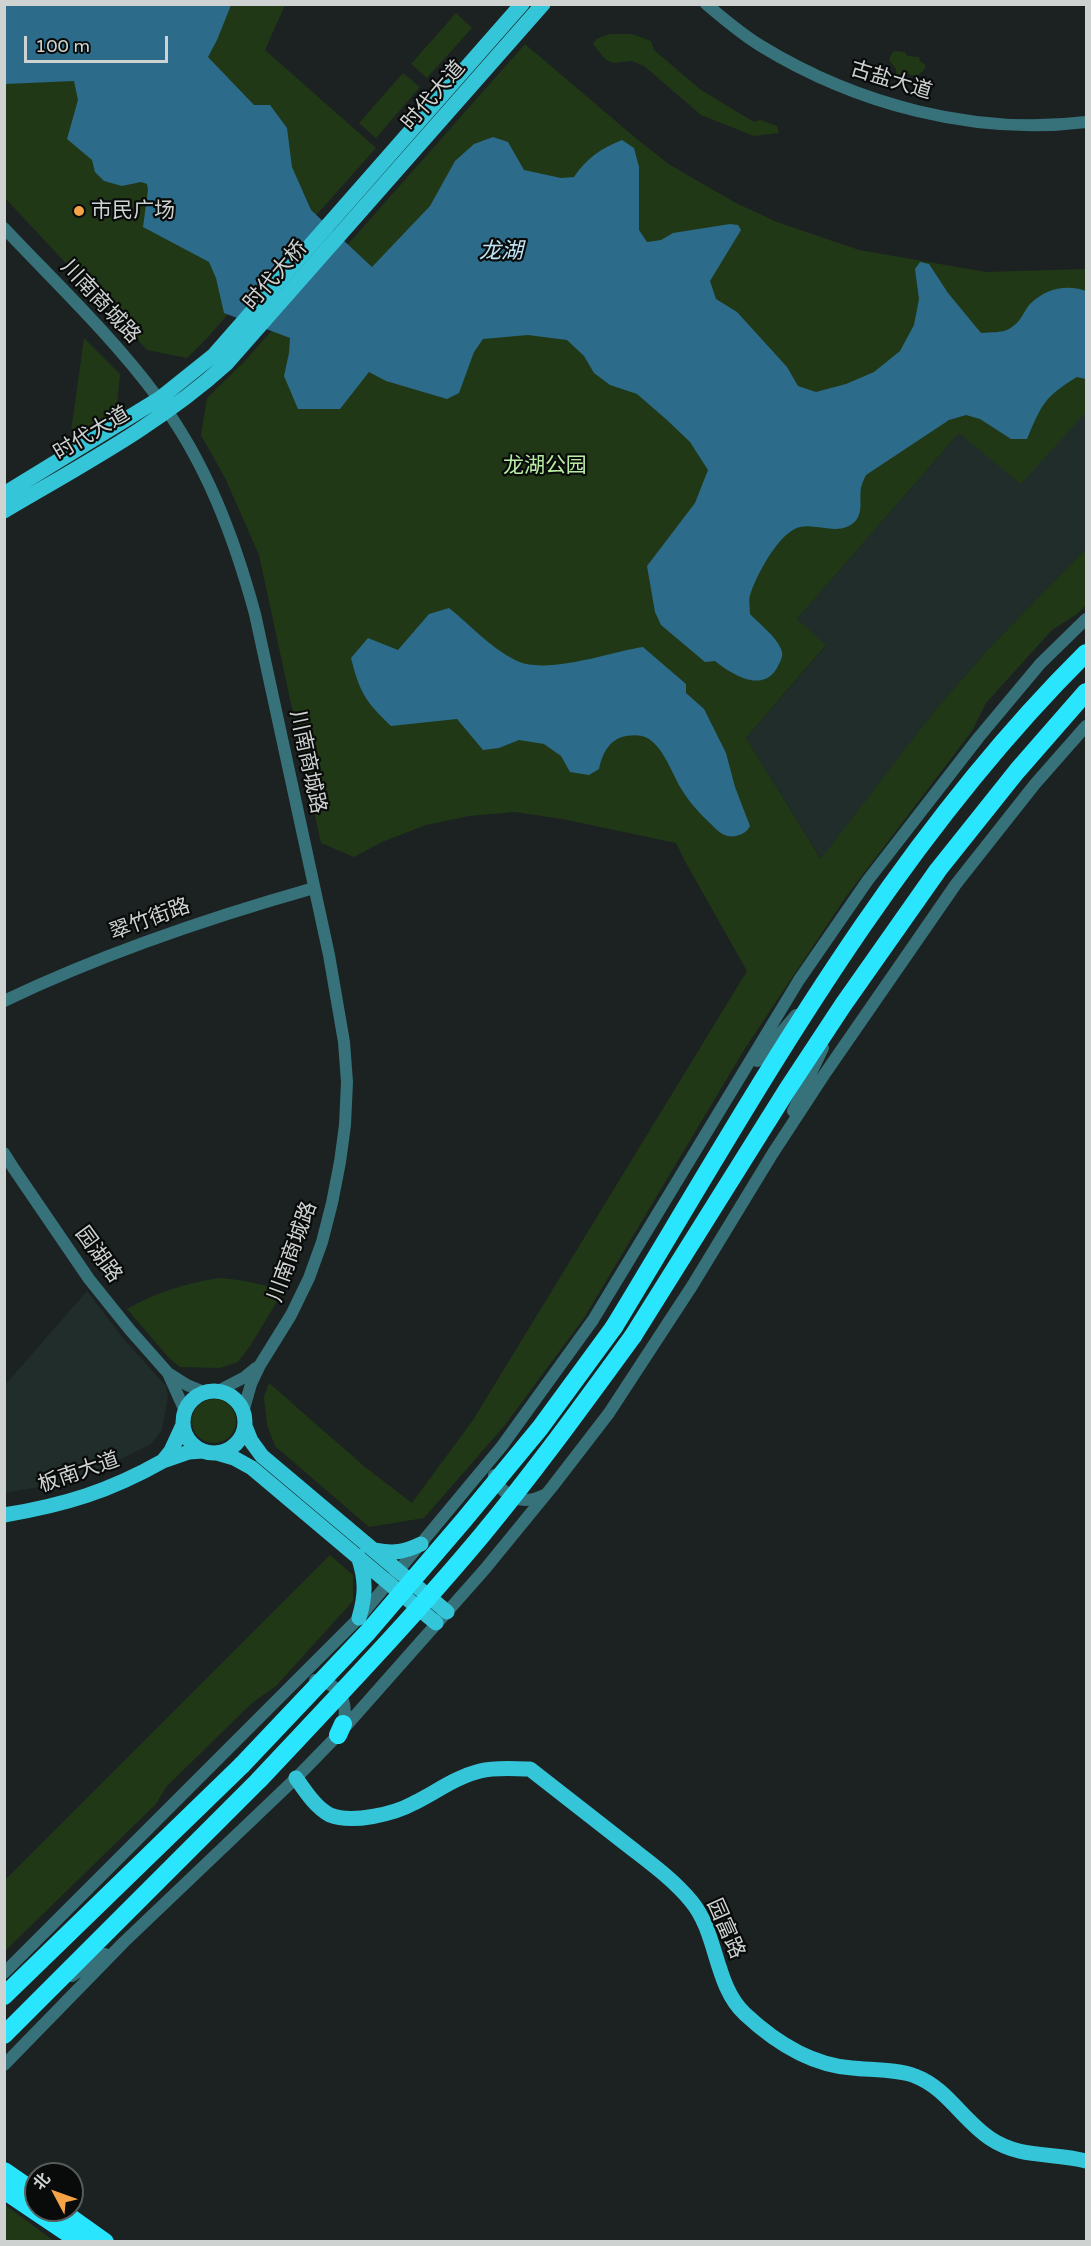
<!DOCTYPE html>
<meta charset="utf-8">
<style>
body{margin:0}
#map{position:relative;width:1091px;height:2246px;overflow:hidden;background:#1b2221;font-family:"Varela Round","Noto Sans SC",sans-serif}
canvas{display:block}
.frame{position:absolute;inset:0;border:6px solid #ced2d1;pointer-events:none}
.north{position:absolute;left:24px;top:2162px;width:60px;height:60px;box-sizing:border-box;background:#080b0a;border:2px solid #575b5a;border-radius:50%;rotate:311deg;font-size:16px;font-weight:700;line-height:24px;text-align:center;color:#ced2d1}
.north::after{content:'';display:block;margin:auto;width:21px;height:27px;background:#f6a247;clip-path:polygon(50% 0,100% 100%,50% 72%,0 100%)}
.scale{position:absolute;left:24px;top:36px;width:144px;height:27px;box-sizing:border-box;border:3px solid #ced2d1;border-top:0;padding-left:8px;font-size:18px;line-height:21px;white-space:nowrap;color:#ced2d1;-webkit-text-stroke:4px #080b0a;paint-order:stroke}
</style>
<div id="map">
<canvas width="1091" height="2246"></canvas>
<div class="frame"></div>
<div class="north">北</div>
<div class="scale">100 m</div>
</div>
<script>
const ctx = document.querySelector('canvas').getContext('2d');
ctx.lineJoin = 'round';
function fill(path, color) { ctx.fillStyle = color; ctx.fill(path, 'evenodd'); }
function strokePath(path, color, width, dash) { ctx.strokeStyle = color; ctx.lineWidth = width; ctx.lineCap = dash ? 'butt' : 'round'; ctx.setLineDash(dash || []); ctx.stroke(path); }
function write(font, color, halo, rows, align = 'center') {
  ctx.font = font + ' "Varela Round","Noto Sans SC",sans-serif'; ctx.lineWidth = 4.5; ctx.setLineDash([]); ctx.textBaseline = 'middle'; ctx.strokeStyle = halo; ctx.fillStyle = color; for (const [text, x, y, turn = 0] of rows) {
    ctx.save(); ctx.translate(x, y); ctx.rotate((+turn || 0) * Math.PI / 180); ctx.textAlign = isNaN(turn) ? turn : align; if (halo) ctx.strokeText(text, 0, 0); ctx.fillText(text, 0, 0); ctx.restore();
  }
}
const built = new Path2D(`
 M1086,412V549L992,645L936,709L822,860L746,738L826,646L797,619L960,432Z
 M87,1291L123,1338L166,1386L168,1397L162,1430L151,1444L103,1468L51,1485L5,1493V1385Z`);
const green = new Path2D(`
 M4,5H285L265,50L376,148L207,338L187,358L147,350L5,198Z
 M456,13L472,28L427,78L411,64Z
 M610,34H632L651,41L654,50L701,90L754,122L760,120L777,126L779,133L754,136L701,115L644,66L632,61L613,63L605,59L593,44L596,39Z
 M525,44L638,140L670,165L736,203L777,222L859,250L986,272L1086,269V412L1021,484L959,433L797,619L826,645L746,738L821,859L936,709L992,645L1086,549V605L1077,614L1052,630L986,703L972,731L845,898L744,1050L584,1318L505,1425L424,1518L369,1527L275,1446L267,1425L264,1397L269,1383L365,1467L412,1503L473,1420L747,971L686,863L676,843L562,819L515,812L469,816L426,825L382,842L354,857L321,843L259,555L225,478L201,435L207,398L244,362Z
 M893,51L905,52L907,56L919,57L920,61L925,64V68L917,77L908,74L902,76L896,74V69L889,60Z
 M403,73L420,87L376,138L359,123Z
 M84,338L120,374L116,415L70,439Z
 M220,1278C242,1280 262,1283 283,1292L250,1346L238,1362L220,1368L180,1367L170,1359L127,1309C157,1292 186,1283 220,1278Z
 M192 1421a22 22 0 1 1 44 0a22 22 0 1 1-44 0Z
 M330,1555L353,1575V1601L276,1686L252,1703L166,1787L156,1804L5,1951V1880Z
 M4,2205H5L54,2241H5Z`);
const water = new Path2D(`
 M4,5H231L217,40L208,57L254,105H270L287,128L292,167L311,210L372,267L430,206L455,161L474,144L493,137L508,142L524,170L561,178L574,177C586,159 601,148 622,140L634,148L639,167V230L647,242L661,240L673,233L730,224L738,225L741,230L710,281L716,299L737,312L787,367L798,386L816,392L846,384L874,372L900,351L914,325L919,299L915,269L920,262L929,264L948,293L981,333C990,332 1002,333 1009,329C1022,321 1022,314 1030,304C1046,288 1067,284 1086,291V379L1077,377C1044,397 1042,404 1027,439H1011L980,419L966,415L949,420L866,475C864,479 862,483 861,488C859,498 863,509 857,519C843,538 818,523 800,527C779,532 758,573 751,592C748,598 750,607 750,614C759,624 776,636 781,649C784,655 781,660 778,666C764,695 731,674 715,661L705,662L661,625L655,612L647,566L695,503L708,470L690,442L667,420L637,394L610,385L594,373L584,356L567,340L528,335L483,339L474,352L459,393L447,399L386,381L369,372L340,409H298L284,376L289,353L290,338L224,313L216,278L209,262L143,227L148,190L147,184L141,182L122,186L104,181L95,172L92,160L67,139L78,100L74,81L5,84Z
 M449,608C470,625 491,648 515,660C546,676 609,652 643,647L686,684V693L704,709L726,753L735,787L750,826C747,832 743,834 736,836C726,838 718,832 712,825C700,814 690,803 682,790C672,774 665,750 649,739C641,734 630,735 622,737C607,742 602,756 599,769L589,775L570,772L561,756L544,744L519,740L499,748L483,750L457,719L391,726C365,701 360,693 351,658L368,638L398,650L429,614Z`);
const minor = new Path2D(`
 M706,4C724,19 741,34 761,46C856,104 974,136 1086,122
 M4,228C56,283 113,337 158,398C206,462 234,537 255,614L329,955L344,1042L347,1082L345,1125L340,1162L332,1203L322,1242L309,1278L291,1315L260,1365L251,1384L243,1412
 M4,1001C104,953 208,918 314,888
 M757,1061L796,1015
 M793,1111L823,1048
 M4,1153L14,1169L89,1279L130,1330L168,1373
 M218,1391L245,1377L256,1368
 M185,1411L168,1373L187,1385L204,1392
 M494,1475C503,1498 522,1506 544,1495
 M315,1680C339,1682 349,1702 343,1724
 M4,1973L359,1618L502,1446L593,1320L799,980L868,880L979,737L1040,664L1086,619
 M72,1976L105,1954
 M4,2065L124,1942L296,1778L338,1735L485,1569L552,1487L609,1413L692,1286L773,1153L826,1072L956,884L1035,784L1086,726`);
const major = new Path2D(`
 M4,494L159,399L214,355L522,4
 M4,511C80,466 160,424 226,364L543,4
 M183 1422a31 31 0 1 1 62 0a31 31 0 1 1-62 0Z
 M183,1425L171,1451L163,1461L189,1452L203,1451
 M245,1426L251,1441L262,1456L447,1612
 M217,1453L234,1458L252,1468L436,1623
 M4,1515C65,1505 110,1491 163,1461
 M375,1550C394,1554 404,1552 421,1544
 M358,1556C366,1579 366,1595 359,1618
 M296,1778C305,1791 316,1808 330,1815C352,1824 394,1814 414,1803C436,1792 456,1777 480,1771C496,1767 514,1769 530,1769C562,1794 594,1819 626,1844C649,1862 673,1879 691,1901C718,1933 714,1985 745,2014C775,2042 810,2065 852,2068C870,2070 899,2069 915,2076C947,2088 963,2121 991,2139C1021,2159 1053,2152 1086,2161`);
const highway = new Path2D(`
 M614,1327C756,1093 890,847 1086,653
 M633,1336L787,1090L843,1005L938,870L1017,771L1086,692
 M338,1735L343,1724
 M4,1996L242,1765
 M4,2035L259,1780
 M4,2171L36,2193
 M4,2190L81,2242
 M60,2210L105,2242`);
const highwayBridge = new Path2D(`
 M242,1765L368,1632L464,1520L540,1428L614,1327
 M259,1780C334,1700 411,1620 482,1535C535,1471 584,1403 633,1336`);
const markers = [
 [79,211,6,"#f6a247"]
];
const streetNames = [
 ["古盐大道",891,81,17],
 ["时代大道",434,96,-49],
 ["时代大桥",276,276,-49],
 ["川南商城路",100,302,47],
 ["时代大道",92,434,-31],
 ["川南商城路",307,762,78],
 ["翠竹街路",150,920,-20],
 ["川南商城路",293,1252,-70],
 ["园湖路",98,1255,54],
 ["板南大道",79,1473,-19],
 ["园富路",725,1929,66]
];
const poiNames = [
 ["市民广场",91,211]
];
const parkNames = [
 ["龙湖公园",545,466]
];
const waterNames = [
 ["龙湖",501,252]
];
fill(built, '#202d2b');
fill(green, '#213817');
fill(water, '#2c6b8a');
strokePath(minor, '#37727b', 12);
strokePath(major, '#34c5d9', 15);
strokePath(highway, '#29e6fe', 18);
strokePath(highwayBridge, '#29e6fe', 18);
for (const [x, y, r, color] of markers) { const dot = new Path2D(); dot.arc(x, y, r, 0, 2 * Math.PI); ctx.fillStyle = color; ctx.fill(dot); strokePath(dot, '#080b0a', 2); }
write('21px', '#ced2d1', '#080b0a', streetNames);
write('21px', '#ced2d1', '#080b0a', poiNames, 'left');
write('21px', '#b9eca3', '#080b0a', parkNames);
write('italic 22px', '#c1e3f6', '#080b0a', waterNames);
</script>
